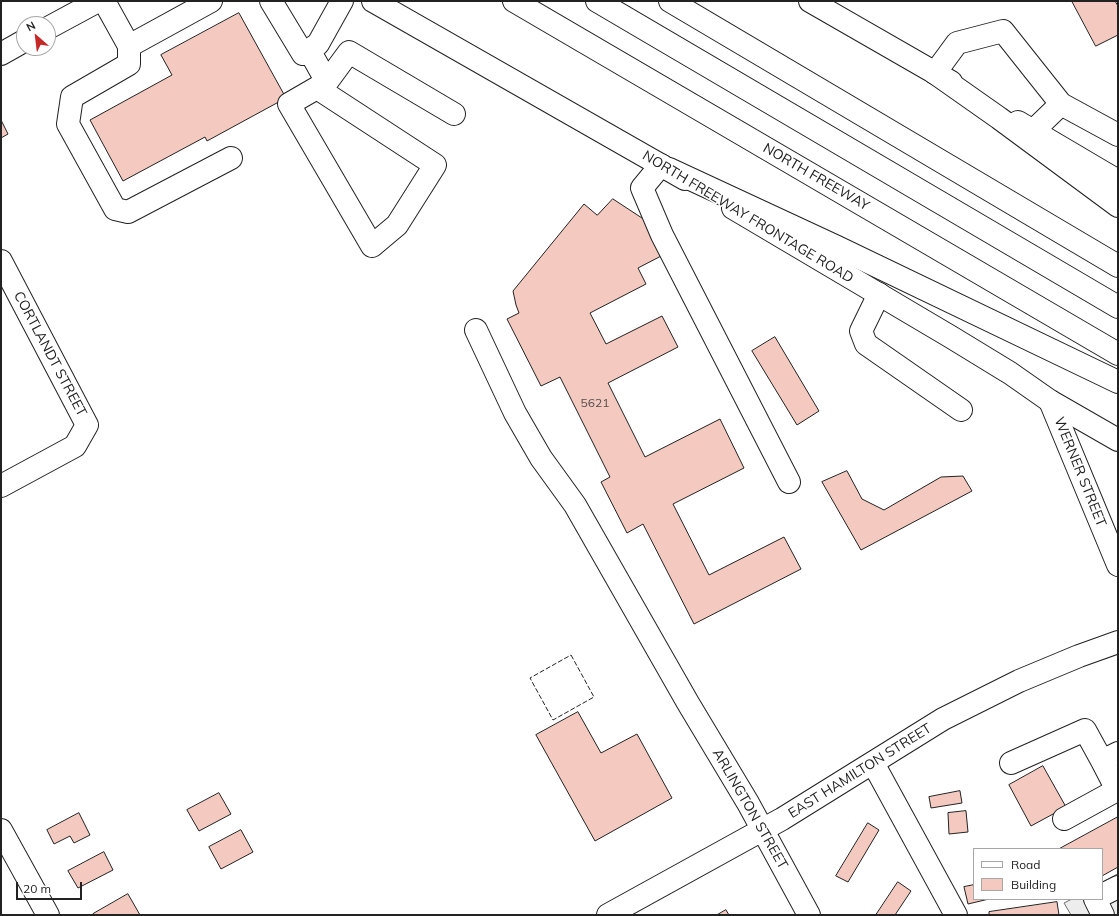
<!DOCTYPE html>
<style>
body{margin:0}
#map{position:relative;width:1119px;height:916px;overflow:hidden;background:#fff;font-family:Mulish,sans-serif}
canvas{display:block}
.frame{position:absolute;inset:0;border:2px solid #222;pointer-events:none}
.legend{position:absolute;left:973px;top:848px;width:130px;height:52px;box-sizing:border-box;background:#fff;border:1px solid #a7a7a7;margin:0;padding:5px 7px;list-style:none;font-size:12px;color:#222}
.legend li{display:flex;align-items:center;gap:8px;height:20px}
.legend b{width:20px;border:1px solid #a7a7a7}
.north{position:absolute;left:16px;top:16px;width:40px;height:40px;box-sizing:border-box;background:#fff;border:1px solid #a7a7a7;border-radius:50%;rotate:332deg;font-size:11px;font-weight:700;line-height:16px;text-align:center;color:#222}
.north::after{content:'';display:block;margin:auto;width:14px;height:18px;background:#c62828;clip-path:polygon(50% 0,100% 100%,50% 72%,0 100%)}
.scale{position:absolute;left:16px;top:882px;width:66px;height:18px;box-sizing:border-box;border:2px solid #222;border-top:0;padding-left:5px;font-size:12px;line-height:14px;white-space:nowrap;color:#222;-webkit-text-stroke:3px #fff;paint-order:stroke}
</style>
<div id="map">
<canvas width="1119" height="916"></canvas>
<div class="frame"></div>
<ul class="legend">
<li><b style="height:5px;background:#fff"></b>Road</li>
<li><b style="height:11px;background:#f3c9c0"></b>Building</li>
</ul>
<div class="north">N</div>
<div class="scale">20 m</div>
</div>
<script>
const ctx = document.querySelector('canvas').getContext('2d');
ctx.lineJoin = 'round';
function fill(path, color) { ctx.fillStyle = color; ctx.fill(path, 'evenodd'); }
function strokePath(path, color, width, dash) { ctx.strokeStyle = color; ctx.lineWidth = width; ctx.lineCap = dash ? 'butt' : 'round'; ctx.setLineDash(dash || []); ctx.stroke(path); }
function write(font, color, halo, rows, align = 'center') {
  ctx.font = font + ' Mulish,sans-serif'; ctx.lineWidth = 3; ctx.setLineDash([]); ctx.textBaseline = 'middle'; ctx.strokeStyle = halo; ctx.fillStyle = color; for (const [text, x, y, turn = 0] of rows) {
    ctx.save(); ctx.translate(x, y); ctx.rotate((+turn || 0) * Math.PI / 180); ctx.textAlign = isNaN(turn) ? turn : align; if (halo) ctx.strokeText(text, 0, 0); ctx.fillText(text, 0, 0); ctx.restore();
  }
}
const parking = new Path2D(`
 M1118,874V915H1071L1064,903L1072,899H1102V883Z`);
const building = new Path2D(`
 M1072,1H1115L1118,6V35L1096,46Z
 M239,13L286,98L207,141L205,137L123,181L90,120L172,75L161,55Z
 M1,120L8,134L1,138Z
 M613,199L645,220L663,255L638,268L646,284L590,313L606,344L662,316L678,347L608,383L645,457L720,419L744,468L673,504L709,575L784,537L801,569L694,624L643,524L627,533L601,482L610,477L560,377L541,386L507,319L519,313L516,305L513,291L584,204L597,215Z
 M775,337L819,411L797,425L752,351Z
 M847,471L862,499L884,510L941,477L963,476L972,491L861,550L822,482Z
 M578,712L601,753L637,734L672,798L595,841L536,735Z
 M1043,766L1066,807L1031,826L1009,785Z
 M960,791L962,803L931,808L929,797Z
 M219,793L231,814L199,831L187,810Z
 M966,811L968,832L949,834L948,813Z
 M79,813L90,835L74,843L70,836L54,844L47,830Z
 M1118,817V867L1102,876V849H1059Z
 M868,823L879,830L848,882L836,876Z
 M241,830L253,852L221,869L209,847Z
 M104,852L113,870L78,888L68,871Z
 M898,882L911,891L895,915H876Z
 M974,885V899H989L968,904L964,887Z
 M128,894L140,915H93V914Z
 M1057,902L1059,915H989V912Z
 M726,910L729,915H717Z`);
const minor = new Path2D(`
 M104,1L129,46V64L72,97L68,124L115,209L128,212L231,158
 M271,1L303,54L318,44L342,1
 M48,28L98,1
 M129,46L211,1
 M309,50L327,82L289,104L372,246L397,225L435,165L317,88
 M1,54L24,41
 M935,73L957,43L1003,31L1061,104L1033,131
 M327,82L349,52L454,114
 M1061,104L1118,135
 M661,165L642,188L662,235L789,482
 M1,261L87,425L75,446L1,486
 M879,294L861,331L866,344L961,410
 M476,330L515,413L541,458L575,505L688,703L748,803L809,915
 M1050,401L1118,565
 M873,763L956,915
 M1011,763L1085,730L1102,761L1118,753
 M1064,819L1117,790L1102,761
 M1,830L48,915
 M1102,895L1118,887
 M1095,899L1103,915
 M608,915L782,819L943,719L1019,681L1079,656L1118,642`);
const major = new Path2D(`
 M373,1L685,179
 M810,1L951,82
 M1018,122L1118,181
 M733,208L951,337L1010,373L1050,401L1118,440`);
const highway = new Path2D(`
 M514,1L1118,354
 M597,1L1118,307
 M670,1L1118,266
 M935,73L999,118L1118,206
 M669,169L837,247L1118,382`);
const fence = new Path2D(`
 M571,655L594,697L553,720L530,678Z`);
const numberNames = [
 ["5621",595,403]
];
const streetNames = [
 ["NORTH FREEWAY",816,177,30],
 ["NORTH FREEWAY FRONTAGE ROAD",748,217,31],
 ["CORTLANDT STREET",50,354,62],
 ["WERNER STREET",1080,472,68],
 ["EAST HAMILTON STREET",860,771,-32],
 ["ARLINGTON STREET",750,809,60]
];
fill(parking, '#ededed');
strokePath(parking, '#6f6f6f', 1);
fill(building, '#f3c9c0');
strokePath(building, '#222', 1);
strokePath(minor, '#222', 24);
strokePath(major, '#222', 24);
strokePath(highway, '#222', 24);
strokePath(minor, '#fff', 22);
strokePath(major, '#fff', 22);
strokePath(highway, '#fff', 22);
strokePath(fence, '#222', 1, [5, 2]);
write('12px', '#564c4a', null, numberNames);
write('14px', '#222', '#fff', streetNames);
</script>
